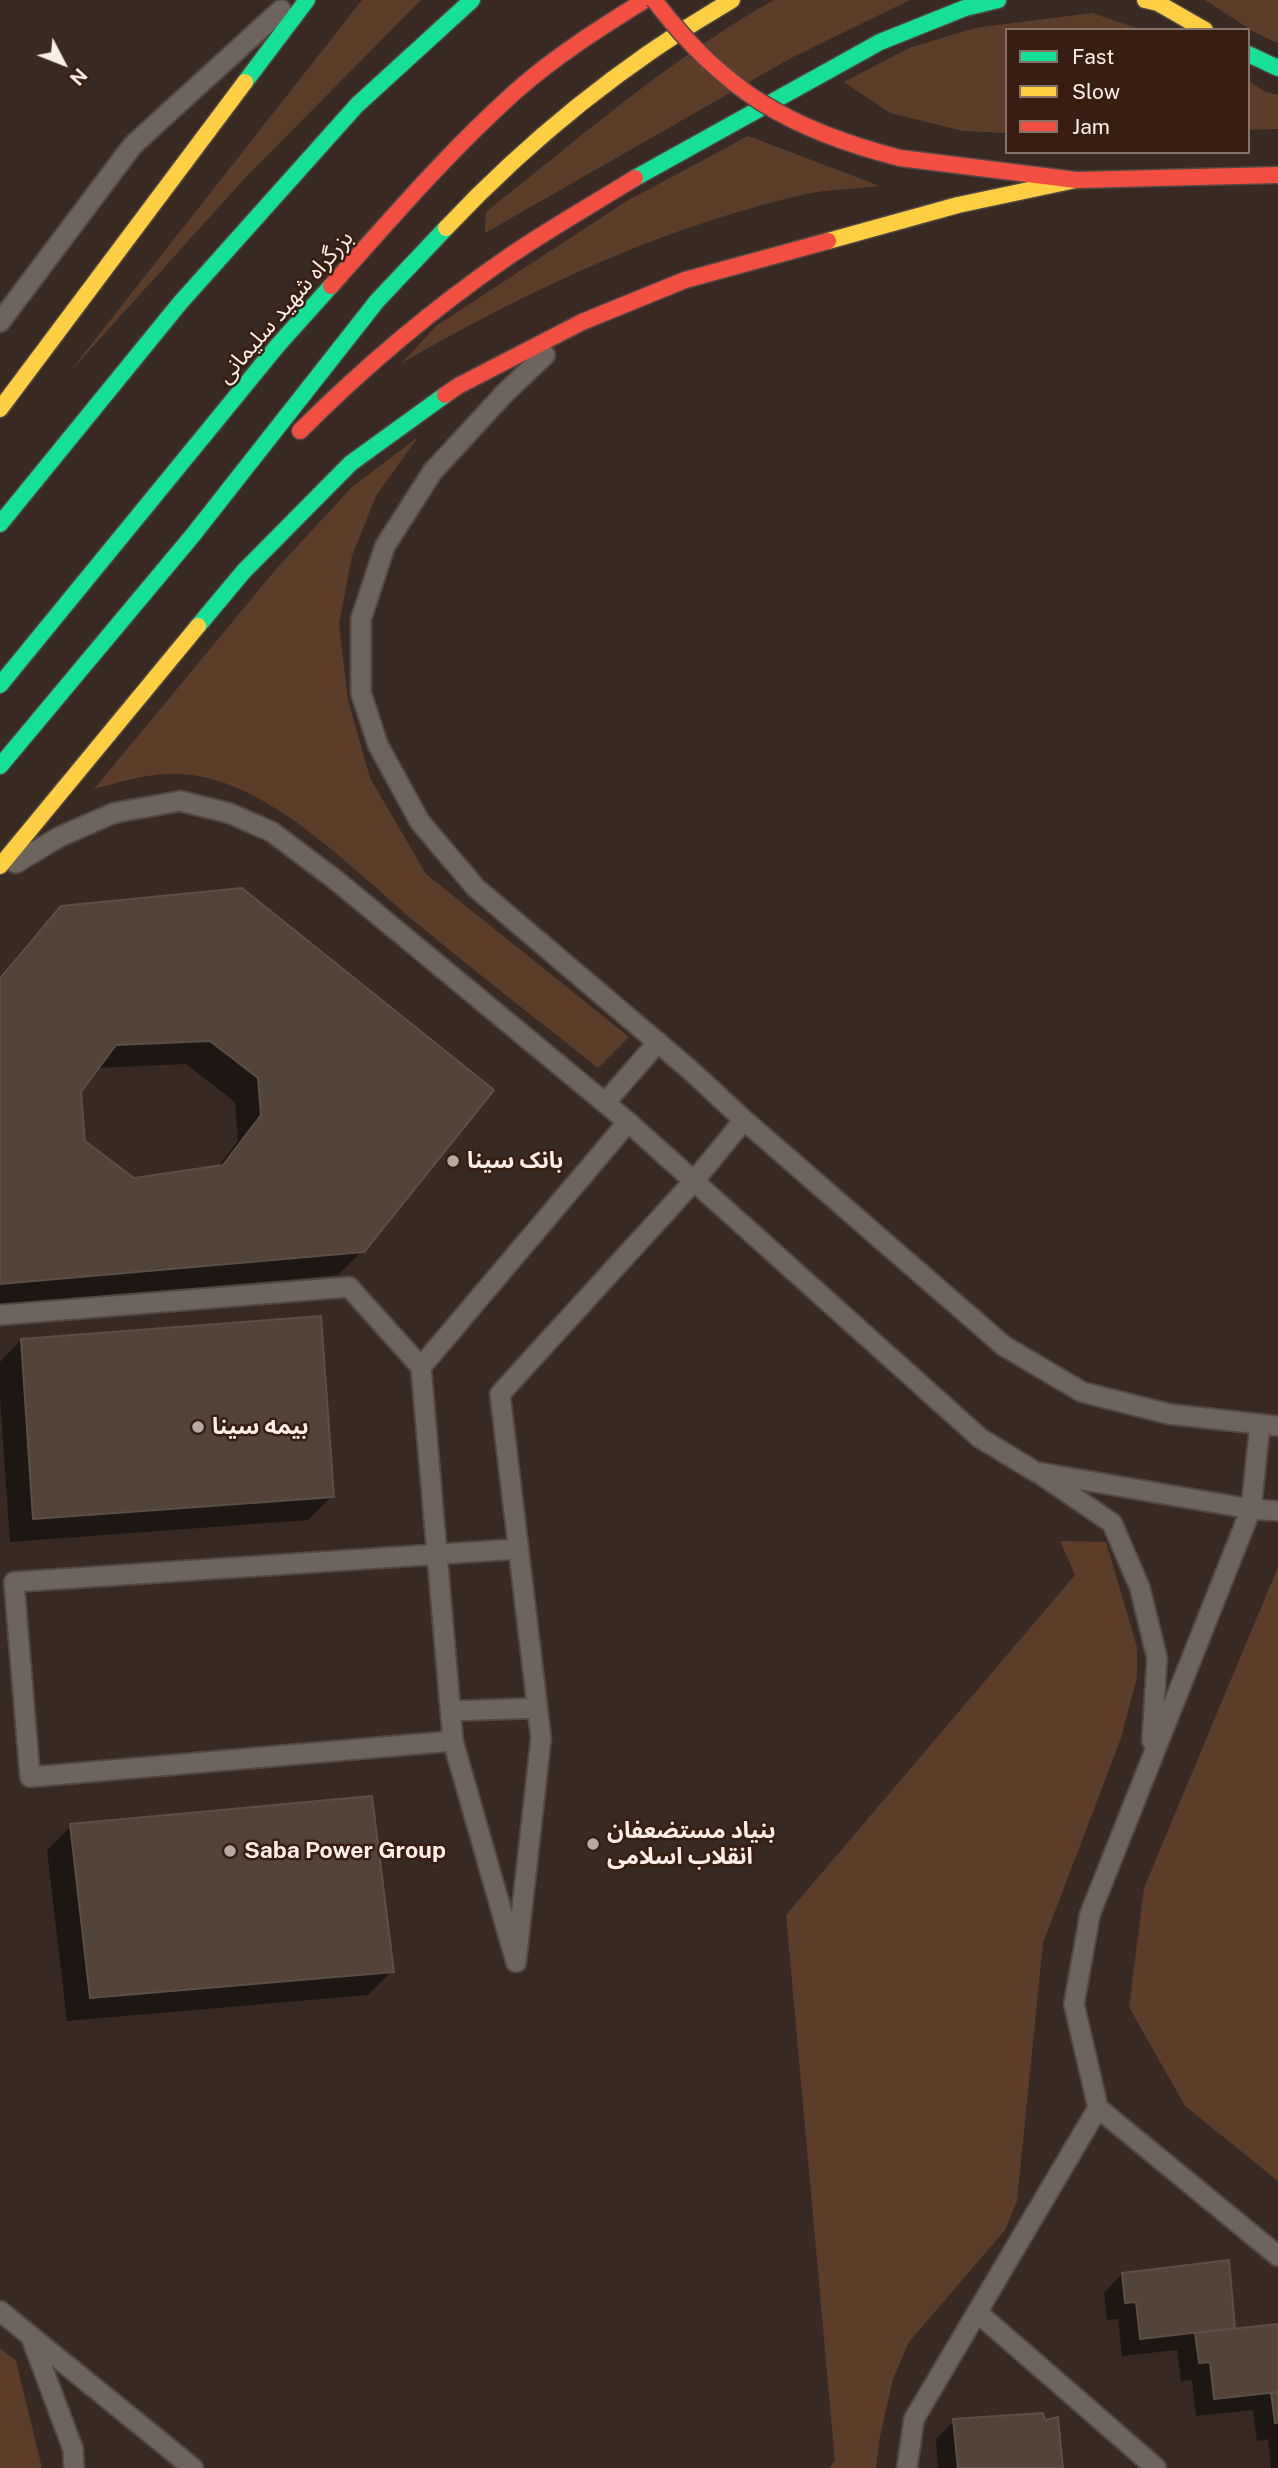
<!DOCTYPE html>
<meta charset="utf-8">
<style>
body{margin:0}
#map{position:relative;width:1278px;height:2468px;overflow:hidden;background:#382a22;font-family:"Public Sans",sans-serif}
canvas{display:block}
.legend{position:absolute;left:1005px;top:28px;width:245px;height:126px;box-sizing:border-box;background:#371e10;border:2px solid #867266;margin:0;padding:9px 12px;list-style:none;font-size:21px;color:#fdefe8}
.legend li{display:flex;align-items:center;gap:14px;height:35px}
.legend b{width:35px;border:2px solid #867266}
.north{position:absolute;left:28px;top:28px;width:70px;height:70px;-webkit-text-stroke:5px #371e10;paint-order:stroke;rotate:132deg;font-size:19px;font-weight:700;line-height:28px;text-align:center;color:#fdefe8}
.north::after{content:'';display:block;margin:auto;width:24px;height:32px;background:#fdefe8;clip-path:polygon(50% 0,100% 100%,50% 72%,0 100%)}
</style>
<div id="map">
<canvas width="1278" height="2468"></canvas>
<ul class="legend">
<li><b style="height:9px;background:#16e098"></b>Fast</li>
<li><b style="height:9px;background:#ffcf43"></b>Slow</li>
<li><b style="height:9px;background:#f24e42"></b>Jam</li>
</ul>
<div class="north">N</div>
</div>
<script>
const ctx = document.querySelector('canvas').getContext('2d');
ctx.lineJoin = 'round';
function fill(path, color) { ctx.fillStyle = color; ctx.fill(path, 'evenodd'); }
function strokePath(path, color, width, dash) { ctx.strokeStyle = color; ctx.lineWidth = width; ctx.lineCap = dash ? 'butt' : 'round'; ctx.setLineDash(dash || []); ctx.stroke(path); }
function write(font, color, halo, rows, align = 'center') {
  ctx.font = font + ' "Public Sans","Noto Sans Arabic",sans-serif'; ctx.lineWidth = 5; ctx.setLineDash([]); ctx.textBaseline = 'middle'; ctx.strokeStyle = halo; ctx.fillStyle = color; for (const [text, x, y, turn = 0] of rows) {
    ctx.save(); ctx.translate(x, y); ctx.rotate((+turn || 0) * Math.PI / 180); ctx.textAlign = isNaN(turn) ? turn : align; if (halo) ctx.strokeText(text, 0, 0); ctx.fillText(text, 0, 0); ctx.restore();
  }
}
const green = new Path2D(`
 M362,0H421L245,178L68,374Z
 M774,0H910L789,59L485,233L486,212C577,140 673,56 774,0Z
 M1205,0H1278V43L1254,32Z
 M1092,13L1143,30H1007V133L963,131L890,113L844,82L909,48L975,28Z
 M1248,81L1266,92L1278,95V129L1248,130Z
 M748,136L880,186C858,189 833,189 811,193C666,225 530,289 402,363L436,326L625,202Z
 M418,437L376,496L352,556L339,624L348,700L370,778L426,874L629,1037L598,1068C538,1020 478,974 419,925C358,874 278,790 198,776C161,769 128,780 94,789L277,568L352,487Z
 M1060,1541L1106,1542L1137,1647V1677L1121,1738L1043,1943L1017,2201L1005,2230L909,2342L893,2379L879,2441L876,2468H829L835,2461L786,1915L1075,1575Z
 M1278,1567V2181L1185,2106L1129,2007L1144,1888Z
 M0,2348L16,2361L42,2468H0Z`);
const shadow = new Path2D(`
 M241,890L363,1250L338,1275L0,1305V976L37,932L61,908ZM186,1064L235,1102L238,1141L217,1168L134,1180L83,1142L80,1092L97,1068Z
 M21,1340L332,1496L308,1520L10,1542L0,1398V1362Z
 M71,1826L392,1971L368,1995L67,2021L47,1850Z
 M1228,2262L1234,2330L1278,2325V2468H1271L1268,2439L1257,2441L1253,2410L1196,2416L1192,2380L1181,2381L1177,2350L1122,2356L1118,2319L1107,2320L1104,2293L1122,2274Z
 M954,2421L1061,2468H938L936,2439Z`);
const building = new Path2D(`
 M242,888L494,1090L364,1252L0,1284V978L61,906ZM210,1041L258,1078L261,1115L223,1165L134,1178L85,1141L81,1092L116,1045Z
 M321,1316L334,1497L33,1519L21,1339Z
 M372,1796L394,1972L90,1998L70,1824Z
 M1229,2260L1235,2328L1140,2339L1136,2302L1125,2303L1122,2273Z
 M1278,2324V2392L1214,2399L1210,2362L1199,2363L1195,2333Z
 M1271,2392H1278V2423H1275Z
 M1043,2413L1045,2420L1058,2417L1063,2468H958L953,2419Z`);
const lane = new Path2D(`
 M0,322L133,145L281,10
 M545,355L505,393L433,471L385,546L361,619V693L378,745L420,822L476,888L689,1069L744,1120L1004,1346L1082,1392L1169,1414L1278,1426
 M16,863L59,837L114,813L180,801L229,813L272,832L337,881L628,1122L980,1438L1036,1472L1251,1509L1278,1511
 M605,1103L658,1042
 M628,1122L421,1367L453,1741L516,1962L541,1738L500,1394L694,1181L744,1120
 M0,1315L349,1287L421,1367
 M1260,1424L1251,1509L1090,1914L1074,2004L1098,2108L1278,2256
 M1043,1476L1112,1523L1140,1588L1157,1658L1152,1741
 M451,1711L537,1708
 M453,1741L30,1777L14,1582L518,1549
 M0,2311L193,2468
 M978,2313L1156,2468
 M31,2337L73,2449L74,2468
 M907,2468L914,2419L1098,2108`);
const fast = new Path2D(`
 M1248,54L1278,68
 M245,82L307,0
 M635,178L880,42L965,8L998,0
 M0,524L180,303L357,105L472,0
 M198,626L244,571L351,463L445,395
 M0,685L278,345L331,286
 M0,766L193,535L377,301L446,228`);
const slow = new Path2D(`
 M1145,0L1158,3L1205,30
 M446,228C529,140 627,61 732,0
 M828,241L958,205L1076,180
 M0,409L245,82
 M0,866L198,626`);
const jam = new Path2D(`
 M900,158L1076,180L1278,175
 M331,286C390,220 448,152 515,92C554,57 600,28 645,0
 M445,395L458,386L582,322L685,280L828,241
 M300,431C364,367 434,308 508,257C549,229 593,204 635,178`);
const jamBridge = new Path2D(`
 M654,0C723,91 790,130 900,158`);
const markers = [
 [453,1161,7,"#b8aaa3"],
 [198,1427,7,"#b8aaa3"],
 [593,1844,7,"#b8aaa3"],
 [230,1851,7,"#b8aaa3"]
];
const streetNames = [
 ["بزرگراه شهید سلیمانی",285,307,-49]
];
const poiNames = [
 ["بانک سینا",467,1161],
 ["بیمه سینا",212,1427],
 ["بنیاد مستضعفان",607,1831],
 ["انقلاب اسلامی",607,1857],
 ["Saba Power Group",244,1851]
];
fill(green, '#5c3d2a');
fill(shadow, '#0007');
fill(building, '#534338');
strokePath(building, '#5b4f48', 2);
strokePath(lane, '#534742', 23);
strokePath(fast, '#534742', 19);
strokePath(slow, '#534742', 19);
strokePath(jam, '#534742', 19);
strokePath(lane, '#6e645e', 19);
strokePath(fast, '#16e098', 16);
strokePath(slow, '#ffcf43', 16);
strokePath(jam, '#f24e42', 16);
strokePath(jamBridge, '#534742', 19, []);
strokePath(jamBridge, '#f24e42', 16);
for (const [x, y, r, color] of markers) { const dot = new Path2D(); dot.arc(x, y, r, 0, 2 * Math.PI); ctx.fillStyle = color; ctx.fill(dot); strokePath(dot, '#371e10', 2.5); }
write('23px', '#fdefe8', '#371e10', streetNames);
write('bold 23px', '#fdefe8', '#371e10', poiNames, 'left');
</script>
